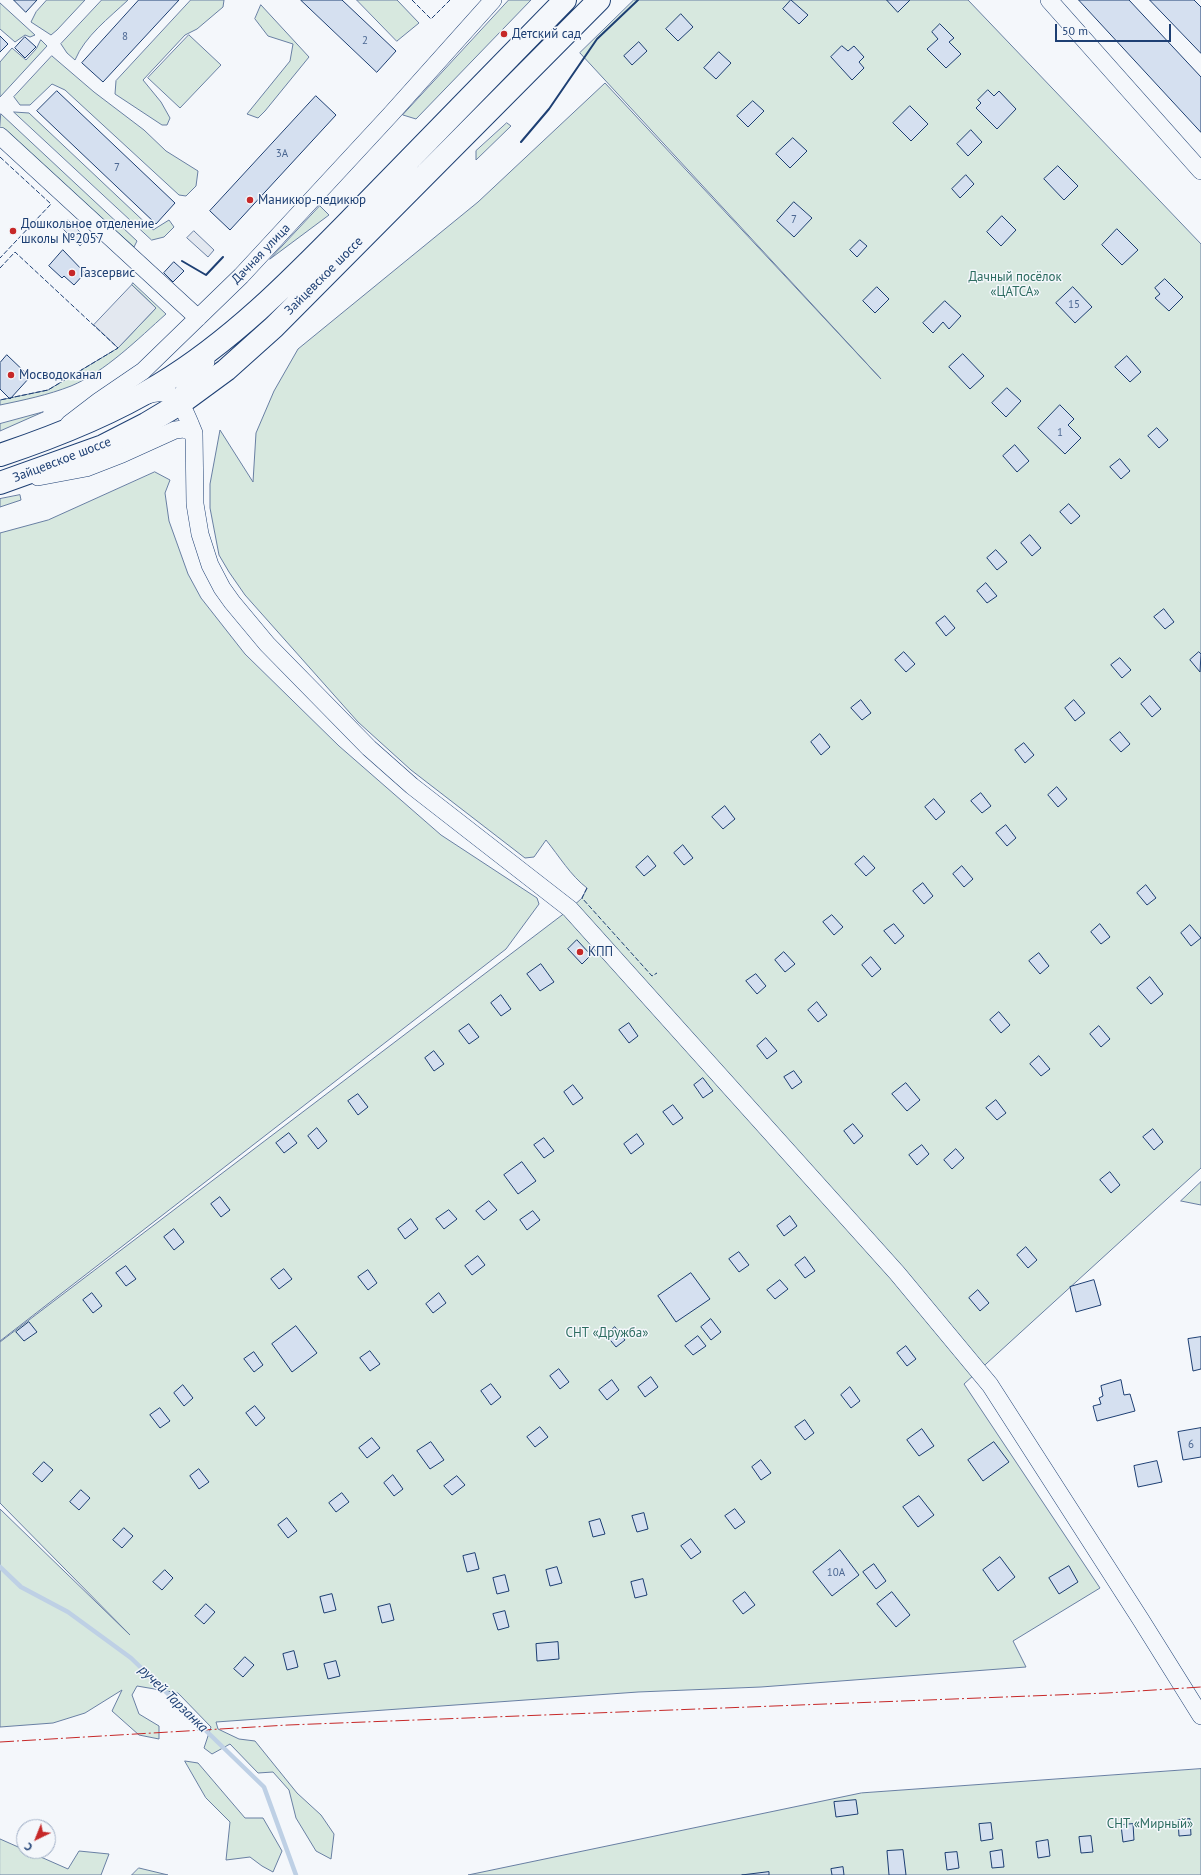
<!DOCTYPE html>
<meta charset="utf-8">
<style>
body{margin:0}
#map{position:relative;width:1201px;height:1875px;overflow:hidden;background:#f4f7fb;font-family:"PT Sans",sans-serif}
canvas{display:block}
.north{position:absolute;left:16px;top:1819px;width:40px;height:40px;box-sizing:border-box;background:#f4f7fb;border:1px solid #9eadc5;border-radius:50%;rotate:223deg;font-size:11px;font-weight:700;line-height:16px;text-align:center;color:#1d3f73}
.north::after{content:'';display:block;margin:auto;width:14px;height:18px;background:#c62828;clip-path:polygon(50% 0,100% 100%,50% 72%,0 100%)}
.scale{position:absolute;left:1055px;top:24px;width:116px;height:18px;box-sizing:border-box;border:2px solid #1d3f73;border-top:0;padding-left:5px;font-size:12px;line-height:14px;white-space:nowrap;color:#1d3f73;-webkit-text-stroke:3px #f4f7fb;paint-order:stroke}
</style>
<div id="map">
<canvas width="1201" height="1875"></canvas>
<div class="north">С</div>
<div class="scale">50 m</div>
</div>
<script>
const ctx = document.querySelector('canvas').getContext('2d');
ctx.lineJoin = 'round';
function fill(path, color) { ctx.fillStyle = color; ctx.fill(path, 'evenodd'); }
function strokePath(path, color, width, dash) { ctx.strokeStyle = color; ctx.lineWidth = width; ctx.lineCap = dash ? 'butt' : 'round'; ctx.setLineDash(dash || []); ctx.stroke(path); }
function write(font, color, halo, rows, align = 'center') {
  ctx.font = font + ' "PT Sans",sans-serif'; ctx.lineWidth = 3; ctx.setLineDash([]); ctx.textBaseline = 'middle'; ctx.strokeStyle = halo; ctx.fillStyle = color; for (const [text, x, y, turn = 0] of rows) {
    ctx.save(); ctx.translate(x, y); ctx.rotate((+turn || 0) * Math.PI / 180); ctx.textAlign = isNaN(turn) ? turn : align; if (halo) ctx.strokeText(text, 0, 0); ctx.fillText(text, 0, 0); ctx.restore();
  }
}
const green = new Path2D(`
 M47,0H85L57,30L51,35L31,22L36,12Z
 M102,0H128C109,18 85,36 75,60L67,53L61,44Z
 M191,0H224L223,7L197,29L185,35L143,80L161,102L170,118L167,125H162L115,94L116,81Z
 M357,0H397L419,23L397,41Z
 M509,0H531L416,119L403,115Z
 M634,0H968L1201,244V1168L964,1384L1100,1588L1013,1641L1026,1667L761,1687L638,1692L216,1722L218,1729L239,1739L255,1741L297,1793L321,1815L334,1834L331,1859L316,1851L296,1818L289,1790L273,1772L258,1773L230,1744L212,1754L204,1748L211,1727L178,1693L137,1686L132,1695L139,1714L159,1726V1739L139,1735L112,1711L122,1690L85,1713L53,1723L0,1727V1509L130,1635L0,1503V1342L570,909L582,898L587,888C571,876 559,856 546,840L534,857L525,858L411,770L358,722L245,595L229,572L219,555L210,508V484L220,430L253,482L256,433L274,391L298,349L478,202L605,83L881,379L580,53Z
 M0,3L35,35L30,37L25,35L15,42L0,29Z
 M261,5L309,57L265,111L258,118L247,114L290,61L293,44L268,36L255,19Z
 M189,35L221,65L180,108L148,78Z
 M41,40L47,46L0,97V62L12,48L26,60L36,49Z
 M52,56L94,92L144,130L166,151L198,171L196,186L186,196L179,195L65,90L52,84L30,105H20L14,97Z
 M14,112L29,113L153,230L169,220L174,227L164,237L152,240Z
 M1,114L137,241L134,247L0,128Z
 M507,123L511,126L476,160V151Z
 M320,206L329,215L270,259Z
 M133,283L166,314C139,338 105,372 71,386C48,395 24,400 0,405V400L48,390L118,348L156,308L132,285Z
 M43,412L0,431V424Z
 M155,472L170,480L165,493L169,521L188,574L201,598L245,654L339,746L441,835L537,898L539,904L506,949L0,1341V533L48,520Z
 M20,495L21,500L0,507V499Z
 M1201,1182V1205L1181,1201Z
 M185,1761L198,1763L245,1818H263L282,1851L273,1872L262,1866L250,1857L226,1860L230,1822L206,1798Z
 M1201,1769V1875H468L861,1793Z
 M0,1839L68,1869L79,1851L109,1854L101,1875H0Z
 M139,1868L168,1875H132Z`);
const parking = new Path2D(`
 M68,220L87,239L80,246L61,227Z
 M194,231L214,250L208,257L187,238Z
 M132,285L156,308L118,348L94,325Z`);
const stream = new Path2D(`
 M0,1567L21,1587L68,1612L131,1658L264,1787L296,1875`);
const building = new Path2D(`
 M14,0H37L26,12Z
 M139,0H179L103,82L82,63Z
 M301,0H342L396,51L377,72Z
 M791,0L808,15L799,24L783,9Z
 M887,0H910L898,12Z
 M1079,0H1129L1201,77V132Z
 M1150,0H1194L1201,7V53Z
 M681,14L693,27L678,41L666,29Z
 M940,24L954,38L949,42L961,54L946,68L927,49L938,39L932,32Z
 M0,36L8,44L0,52Z
 M25,37L36,47L25,58L15,48Z
 M639,42L647,51L632,65L624,56Z
 M842,46L848,51L854,46L864,57L859,62L864,68L852,80L831,57Z
 M719,52L731,63L716,79L704,68Z
 M988,90L994,96L999,91L1016,109L997,129L976,108L981,103L978,100Z
 M57,91L175,203L156,224L37,111Z
 M316,96L336,115L230,230L210,211Z
 M753,101L764,111L748,127L737,116Z
 M910,106L928,124L911,141L893,123Z
 M971,130L982,142L968,156L957,144Z
 M793,138L807,151L790,168L776,154Z
 M1058,166L1078,186L1064,200L1044,179Z
 M966,175L974,184L960,198L952,189Z
 M794,202L812,218L794,237L777,221Z
 M1002,216L1016,230L1001,246L987,232Z
 M1117,229L1138,250L1122,265L1102,245Z
 M860,240L867,246L857,257L850,250Z
 M63,250L85,273L74,285L64,276L62,278L49,266Z
 M174,262L184,271L173,282L164,273Z
 M1165,279L1183,297L1169,311L1155,298L1160,294L1155,288Z
 M877,287L889,299L875,313L863,301Z
 M1073,287L1092,307L1075,323L1056,303Z
 M945,301L961,316L949,329L943,322L933,333L923,323Z
 M963,354L984,376L970,389L949,367Z
 M7,355L30,377L10,399L0,389V363Z
 M1127,356L1141,372L1130,382L1115,367Z
 M1007,388L1021,401L1006,417L992,403Z
 M1060,405L1074,419L1068,425L1081,438L1065,454L1038,428Z
 M1157,428L1168,440L1159,448L1148,436Z
 M1015,445L1029,461L1017,472L1003,456Z
 M1120,459L1130,471L1121,479L1110,467Z
 M1069,504L1080,516L1071,524L1060,512Z
 M1030,535L1041,548L1032,556L1021,543Z
 M996,550L1007,562L997,570L987,558Z
 M986,583L997,596L987,603L977,591Z
 M1164,609L1174,622L1165,629L1154,617Z
 M945,616L955,628L946,636L936,623Z
 M904,652L915,664L906,672L895,660Z
 M1199,652L1201,654L1200,672L1190,660Z
 M1120,658L1131,670L1122,678L1111,665Z
 M1150,696L1161,709L1152,717L1141,704Z
 M861,700L871,713L862,720L851,708Z
 M1074,700L1085,713L1075,721L1065,708Z
 M1120,732L1130,744L1121,752L1110,740Z
 M820,734L830,747L821,755L811,742Z
 M1024,743L1034,755L1025,763L1015,750Z
 M1057,787L1067,799L1058,807L1048,795Z
 M981,793L991,806L982,813L971,801Z
 M934,799L945,812L936,820L925,807Z
 M725,806L735,819L723,829L712,817Z
 M1006,825L1016,838L1007,846L996,833Z
 M683,845L693,858L684,865L674,853Z
 M648,856L656,866L644,876L636,867Z
 M864,856L875,868L866,876L855,864Z
 M962,866L973,879L964,887L953,874Z
 M923,883L933,896L924,904L913,891Z
 M1146,885L1156,898L1147,905L1137,893Z
 M832,915L843,927L834,935L823,922Z
 M894,924L904,936L895,944L884,931Z
 M1100,924L1110,937L1101,944L1091,932Z
 M1190,925L1201,938L1191,946L1181,933Z
 M577,940L591,955L582,964L568,949Z
 M784,952L795,964L785,972L775,960Z
 M1039,953L1049,966L1040,974L1029,961Z
 M871,957L881,969L872,977L862,965Z
 M541,964L554,982L540,991L527,974Z
 M756,974L766,986L757,994L746,981Z
 M1150,977L1163,994L1151,1004L1137,988Z
 M501,995L511,1009L501,1016L491,1003Z
 M817,1002L827,1015L818,1022L808,1010Z
 M999,1012L1010,1025L1001,1033L990,1020Z
 M629,1023L638,1036L629,1043L619,1030Z
 M469,1024L479,1037L469,1044L459,1031Z
 M1099,1026L1110,1039L1101,1047L1090,1034Z
 M766,1038L777,1051L767,1059L757,1046Z
 M434,1051L444,1064L434,1071L425,1058Z
 M1039,1056L1050,1069L1041,1076L1030,1064Z
 M794,1071L802,1082L792,1089L784,1077Z
 M703,1078L713,1091L703,1098L694,1085Z
 M906,1083L920,1100L907,1111L892,1094Z
 M573,1085L583,1098L573,1105L564,1092Z
 M358,1094L368,1107L358,1115L348,1101Z
 M996,1100L1006,1113L997,1120L986,1108Z
 M673,1105L683,1118L673,1125L663,1112Z
 M853,1124L863,1136L854,1144L844,1131Z
 M317,1128L327,1141L318,1149L308,1136Z
 M1153,1129L1163,1142L1154,1150L1143,1137Z
 M289,1133L297,1143L284,1153L276,1143Z
 M637,1134L644,1144L631,1154L624,1144Z
 M544,1138L554,1151L544,1158L534,1145Z
 M922,1145L929,1154L917,1165L909,1155Z
 M956,1149L964,1158L952,1169L944,1160Z
 M522,1162L536,1181L518,1194L504,1175Z
 M1110,1172L1120,1185L1111,1193L1100,1180Z
 M220,1197L230,1210L221,1217L211,1204Z
 M489,1201L497,1210L484,1220L476,1211Z
 M449,1210L457,1219L444,1229L436,1219Z
 M533,1211L540,1220L527,1230L520,1220Z
 M790,1216L797,1226L784,1236L777,1226Z
 M411,1219L418,1229L405,1239L398,1229Z
 M174,1229L184,1242L174,1250L164,1237Z
 M1026,1247L1037,1260L1028,1268L1017,1255Z
 M739,1252L749,1265L739,1272L729,1259Z
 M478,1256L485,1265L472,1275L465,1266Z
 M805,1257L815,1271L805,1278L795,1265Z
 M126,1266L136,1279L126,1286L116,1273Z
 M284,1269L292,1279L279,1289L271,1279Z
 M368,1270L377,1283L368,1290L358,1277Z
 M691,1273L710,1299L676,1322L658,1296Z
 M780,1280L788,1289L775,1299L767,1290Z
 M1094,1280L1101,1305L1076,1312L1070,1287Z
 M978,1290L989,1303L980,1311L969,1298Z
 M92,1293L102,1306L93,1313L83,1300Z
 M439,1293L446,1303L433,1313L426,1304Z
 M711,1319L721,1332L711,1340L701,1327Z
 M29,1322L37,1332L24,1341L16,1332Z
 M296,1326L317,1353L292,1372L272,1344Z
 M615,1327L625,1340L616,1347L606,1335Z
 M698,1336L706,1346L693,1355L685,1346Z
 M1201,1337V1369L1193,1371L1188,1339Z
 M906,1346L916,1359L907,1366L897,1353Z
 M370,1351L380,1364L370,1371L360,1358Z
 M254,1352L263,1365L254,1372L244,1359Z
 M559,1369L569,1382L560,1389L550,1376Z
 M651,1377L658,1387L645,1397L638,1387Z
 M612,1380L619,1390L607,1400L599,1390Z
 M1121,1380L1124,1395L1130,1394L1135,1411L1097,1421L1093,1406L1101,1404L1099,1398L1103,1396L1101,1386Z
 M491,1384L501,1397L491,1405L481,1391Z
 M183,1385L193,1398L184,1406L174,1393Z
 M850,1387L860,1401L851,1408L841,1395Z
 M255,1406L265,1418L256,1426L246,1413Z
 M160,1408L170,1421L160,1428L150,1415Z
 M805,1420L814,1433L805,1440L795,1427Z
 M540,1427L548,1437L535,1447L527,1437Z
 M1201,1428V1457L1183,1460L1178,1432Z
 M922,1429L934,1446L919,1456L907,1440Z
 M372,1438L380,1448L367,1458L359,1448Z
 M431,1442L444,1460L430,1469L417,1451Z
 M994,1442L1009,1462L983,1481L968,1460Z
 M761,1460L771,1473L761,1480L752,1467Z
 M1157,1461L1162,1482L1138,1487L1134,1466Z
 M44,1462L53,1470L42,1482L33,1474Z
 M199,1469L209,1482L199,1489L190,1476Z
 M393,1475L403,1489L394,1496L384,1483Z
 M457,1476L465,1485L452,1495L444,1486Z
 M81,1490L90,1498L79,1510L70,1502Z
 M342,1493L349,1502L336,1512L329,1503Z
 M919,1496L934,1515L918,1527L903,1507Z
 M735,1509L745,1522L735,1529L725,1516Z
 M644,1513L648,1529L637,1532L632,1516Z
 M287,1518L297,1531L288,1538L278,1525Z
 M600,1519L605,1534L593,1537L589,1522Z
 M124,1528L133,1536L122,1548L113,1540Z
 M691,1539L701,1552L691,1559L681,1546Z
 M840,1550L859,1575L832,1596L813,1572Z
 M475,1553L479,1569L467,1572L463,1556Z
 M1000,1557L1015,1577L998,1591L983,1570Z
 M874,1564L886,1581L876,1589L863,1572Z
 M1069,1566L1078,1582L1059,1594L1049,1578Z
 M557,1567L562,1583L550,1586L546,1570Z
 M165,1570L173,1578L162,1590L153,1582Z
 M505,1575L509,1591L497,1594L493,1578Z
 M643,1579L647,1595L635,1598L631,1582Z
 M745,1592L755,1605L743,1614L733,1601Z
 M892,1592L910,1615L896,1627L877,1604Z
 M332,1594L336,1610L324,1613L320,1597Z
 M206,1604L215,1612L204,1624L195,1616Z
 M390,1604L394,1620L382,1623L378,1607Z
 M505,1611L509,1627L498,1630L493,1614Z
 M558,1642L559,1659L537,1661L536,1644Z
 M294,1651L298,1667L287,1670L283,1654Z
 M245,1657L254,1665L243,1677L234,1669Z
 M336,1661L340,1676L328,1679L324,1664Z
 M856,1800L858,1814L836,1817L834,1802Z
 M1190,1819L1191,1835L1179,1836L1178,1820Z
 M991,1823L993,1839L981,1841L979,1824Z
 M1133,1824L1134,1840L1123,1842L1121,1825Z
 M1091,1836L1093,1852L1081,1853L1079,1837Z
 M1048,1840L1050,1856L1038,1858L1036,1842Z
 M903,1850L906,1875H889L887,1851Z
 M1002,1850L1004,1867L992,1868L990,1852Z
 M957,1852L959,1868L947,1870L945,1853Z
 M843,1867L844,1875H832L831,1869Z
 M769,1872V1875H742Z`);
const minor = new Path2D(`
 M1049,0L1201,171
 M0,136L198,318
 M145,396C176,383 184,409 194,433L195,504L200,534L210,565L222,588L232,602L267,644L369,748L412,786L570,909L897,1273L990,1385L1141,1620L1201,1716
 M181,403C183,385 193,375 206,362
 M69,424L99,401L143,371L241,276L391,114L493,0
 M38,477L86,468L122,454L175,430L184,429L194,433`);
const major = new Path2D(`
 M0,455C54,437 110,415 159,385C237,338 300,271 364,206C431,137 498,69 565,0
 M0,483L103,446L146,424L181,403L226,370L274,327L599,0`);
const fence = new Path2D(`
 M412,0L431,19L450,0
 M0,157L51,204L0,258
 M0,268L15,252L118,348L48,390L0,400
 M587,888L582,898L652,976L657,973`);
const wall = new Path2D(`
 M521,142L549,109L597,39L638,0
 M182,261L206,275L223,257`);
const power = new Path2D(`
 M0,1742L288,1725L1107,1693L1201,1687`);
const markers = [
 [504,34,4,"#c62828"],
 [250,200,4,"#c62828"],
 [13,231,4,"#c62828"],
 [72,273,4,"#c62828"],
 [11,375,4,"#c62828"],
 [580,952,4,"#c62828"]
];
const numberNames = [
 ["8",125,37],
 ["2",365,41],
 ["3А",282,154],
 ["7",117,168],
 ["7",794,220],
 ["15",1074,305],
 ["1",1060,433],
 ["6",1191,1445],
 ["10А",836,1573]
];
const poiNames = [
 ["Детский сад",512,34],
 ["Маникюр-педикюр",258,200],
 ["Дошкольное отделение",21,224],
 ["школы №2057",21,239],
 ["Газсервис",80,273],
 ["Мосводоканал",19,375],
 ["КПП",588,952]
];
const streetNames = [
 ["Дачная улица",261,254,-46],
 ["Зайцевское шоссе",324,276,-45],
 ["Зайцевское шоссе",62,460,-21]
];
const parkNames = [
 ["Дачный посёлок",1015,277],
 ["«ЦАТСА»",1015,292],
 ["СНТ «Дружба»",607,1333],
 ["СНТ «Мирный»",1150,1824]
];
const waterNames = [
 ["ручей Тарзанка",173,1699,44]
];
fill(green, '#d7e8df');
strokePath(green, '#687fa3', 1);
fill(parking, '#e3e8f0');
strokePath(parking, '#687fa3', 1);
strokePath(stream, '#bed0e5', 4.5);
fill(building, '#d5e0f0');
strokePath(building, '#1d3f73', 1);
strokePath(minor, '#1d3f73', 18);
strokePath(major, '#1d3f73', 24);
strokePath(minor, '#f4f7fb', 17);
strokePath(major, '#f4f7fb', 22);
strokePath(fence, '#1d3f73', 1, [5, 2]);
strokePath(wall, '#1d3f73', 2);
strokePath(power, '#c62828', 1, [14, 3, 2, 3]);
for (const [x, y, r, color] of markers) { const dot = new Path2D(); dot.arc(x, y, r, 0, 2 * Math.PI); ctx.fillStyle = color; ctx.fill(dot); strokePath(dot, '#f4f7fb', 1.5); }
write('11px', '#4b6792', null, numberNames);
write('13px', '#1d3f73', '#f4f7fb', poiNames, 'left');
write('13px', '#1d3f73', '#f4f7fb', streetNames);
write('13px', '#2c6c60', '#f4f7fb', parkNames);
write('italic 14px', '#1d3f73', '#f4f7fb', waterNames);
</script>
